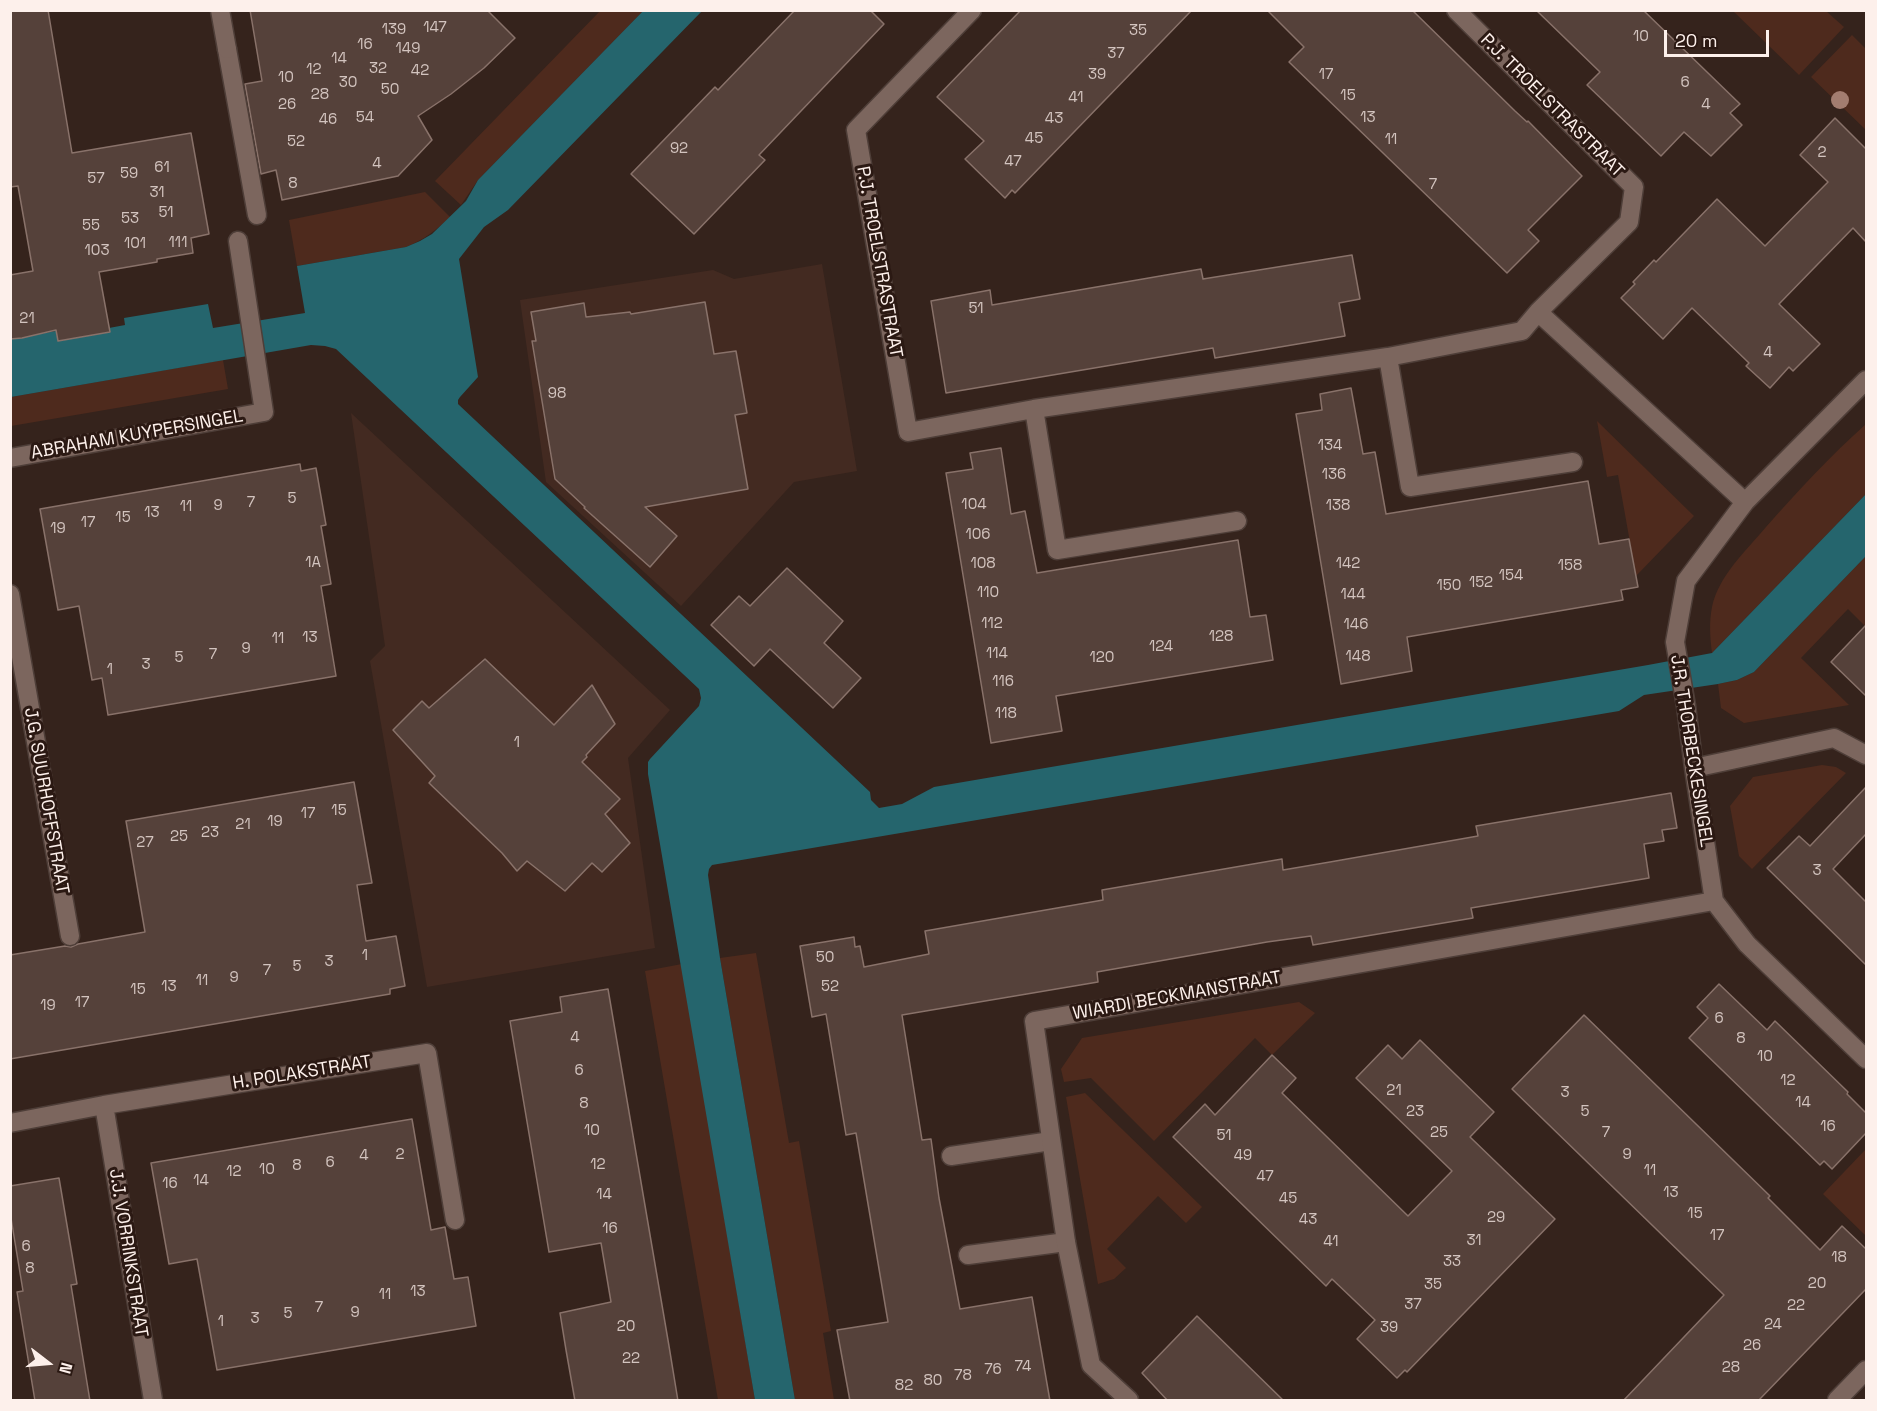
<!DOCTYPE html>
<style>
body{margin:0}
#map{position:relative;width:1877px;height:1411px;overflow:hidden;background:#35231c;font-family:"Space Grotesk",sans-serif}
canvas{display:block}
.frame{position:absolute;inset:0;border:12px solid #fdf0eb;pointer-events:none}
.north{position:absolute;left:18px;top:1333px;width:60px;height:60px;-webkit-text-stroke:4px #2b1913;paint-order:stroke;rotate:106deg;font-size:16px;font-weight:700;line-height:24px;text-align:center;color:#fdf0eb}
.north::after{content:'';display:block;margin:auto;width:21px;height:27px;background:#fdf0eb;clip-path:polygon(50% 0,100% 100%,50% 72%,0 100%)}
.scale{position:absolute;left:1664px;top:30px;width:105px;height:27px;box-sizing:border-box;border:3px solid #fdf0eb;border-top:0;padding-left:8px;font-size:18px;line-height:21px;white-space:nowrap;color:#fdf0eb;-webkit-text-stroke:4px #2b1913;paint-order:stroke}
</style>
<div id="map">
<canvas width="1877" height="1411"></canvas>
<div class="frame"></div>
<div class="north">N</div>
<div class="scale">20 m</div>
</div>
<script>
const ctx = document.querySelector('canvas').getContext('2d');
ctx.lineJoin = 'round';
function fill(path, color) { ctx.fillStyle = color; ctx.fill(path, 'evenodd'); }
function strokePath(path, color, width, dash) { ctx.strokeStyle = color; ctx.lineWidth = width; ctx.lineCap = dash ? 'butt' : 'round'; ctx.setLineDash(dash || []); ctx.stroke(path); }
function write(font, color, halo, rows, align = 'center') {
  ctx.font = font + ' "Space Grotesk",sans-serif'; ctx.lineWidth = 6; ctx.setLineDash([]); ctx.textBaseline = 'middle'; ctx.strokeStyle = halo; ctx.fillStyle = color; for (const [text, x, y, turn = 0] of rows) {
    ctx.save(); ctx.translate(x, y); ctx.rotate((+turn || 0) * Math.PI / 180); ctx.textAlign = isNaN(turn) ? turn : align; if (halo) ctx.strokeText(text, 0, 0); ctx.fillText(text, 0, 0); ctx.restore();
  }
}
const built = new Path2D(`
 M822,264L857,471L794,482L681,606L546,482L520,300L713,270L734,279Z
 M351,413L670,710L628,758L655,948L427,987L370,661L385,646Z`);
const green = new Path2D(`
 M600,11H643L478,180L461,205L435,181Z
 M1733,11H1826L1844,27L1799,75Z
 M1852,35L1866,49V130L1811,77Z
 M425,192L450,217C435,231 425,239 406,247L297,266L289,220Z
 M223,360L228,389L11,426V397Z
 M1597,421L1694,516L1636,576L1618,475L1607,477Z
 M1866,424V494L1712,653C1710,637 1709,622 1712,607C1719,575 1746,551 1766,527C1798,491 1830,456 1866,424Z
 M1866,556V625L1865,626L1848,609L1801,658L1849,705L1744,723L1721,708L1718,684L1737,680L1754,672Z
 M1822,765L1836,767L1846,773L1752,869L1739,856L1730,806L1753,777Z
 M756,953L789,1143L799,1141L831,1331L823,1333L834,1400H795L720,958Z
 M682,964L755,1400H718L645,971Z
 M1299,1002L1315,1013L1272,1055L1255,1038L1154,1141L1091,1078L1064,1082L1061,1069L1082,1038Z
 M1085,1093L1202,1207L1186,1223L1158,1196L1107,1249L1126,1268L1114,1279L1098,1284L1066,1097Z
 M1866,1149V1236L1823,1194Z`);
const water = new Path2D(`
 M643,11H702L508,210L484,227L459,259L478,377L460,397L458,400V404L870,792L871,800L879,808L902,804L934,787L1648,665L1712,653L1866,494V556L1754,672L1737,680L1718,684L1644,695L1619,711L712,865L709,869L708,875L720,958L795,1400H755L648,774V762L650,759L699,706L701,698L699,689L336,349L325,346L311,345L11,397V339L56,331L58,341L110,332L109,328L125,325L124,318L208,304L213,328L305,313L297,266L406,247L420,241L432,234L466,201L478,180Z`);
const building = new Path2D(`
 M10,10H48L72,153L191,133L209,234L191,238L193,253L157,259V262L99,272L110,332L58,341L56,330L22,338L10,339V275L33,271L18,186L10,187Z
 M250,10H487L515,38L484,68L451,94L418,116L432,140L398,176L282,200L276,170L261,174L245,84L262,81Z
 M795,10H870L884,24L759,155L765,160L694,234L631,174L715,87L718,90Z
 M1021,10H1192L1015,193L1012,190L1005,198L965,159L984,141L937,97Z
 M1267,10H1412L1515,111L1527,122L1528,121L1582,176L1528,230L1539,241L1507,273L1289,62L1304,47Z
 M1536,10H1643L1740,104L1730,113L1742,125L1711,156L1684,132L1661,156L1587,85L1600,72Z
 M1835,118L1866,149V242L1853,228L1779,304L1820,344L1793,371L1789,367L1770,388L1746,366L1749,363L1692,308L1663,339L1621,298L1635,284L1633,282L1654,260L1656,262L1717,199L1765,246L1828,182L1800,155Z
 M1352,255L1360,299L1339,303L1345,336L1215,358L1213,348L946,393L931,301L990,290L992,305L1201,269L1203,279Z
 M705,302L714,354L736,351L747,413L735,415L748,489L645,507L677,536L650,567L584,508L585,507L555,479L532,341H536L531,312L584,303L586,317L630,312L631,314Z
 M1351,388L1363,454L1375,452L1386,514L1588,481L1599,544L1629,539L1638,587L1621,590L1623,600L1407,637L1412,671L1341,684L1296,414L1322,410L1320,394Z
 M1001,448L1011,514L1025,511L1037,573L1238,540L1250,617L1266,615L1273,660L1056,696L1062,731L991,743L946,473L973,469L970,453Z
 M300,464L301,471L316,468L326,525L321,526L331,584L321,586L336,676L108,715L102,678L92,680L79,606L58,610L40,509Z
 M787,568L843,621L824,643L861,678L833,708L770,649L754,666L711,625L739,596L750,606Z
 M1866,625V696L1831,662Z
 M485,659L554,725L592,685L615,724L586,755L587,757L582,762L620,799L605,814L630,843L602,872L592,863L565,891L527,861L517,871L502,853L429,783L435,776L393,730L422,701L429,708Z
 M354,782L372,883L357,885L366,941L396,936L405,986L390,989V994L10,1059V955L65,946L71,947L78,944L145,932L126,821Z
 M1866,787V834L1833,869L1866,902V965L1767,868L1799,836L1810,846Z
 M1671,793L1677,828L1662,830L1664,841L1644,844L1649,878L1471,908L1473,918L1313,945L1311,936L1267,942L1097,972L1098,982L902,1015L922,1140L931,1139L939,1198L960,1309L1032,1297L1050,1401H850L837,1330L888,1322L856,1133L846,1135L826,1014L812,1017L800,946L854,937L855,947L860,946L864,967L929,954L925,931L1103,900L1102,890L1282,859L1283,870L1330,862L1478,836L1476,826Z
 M1719,984L1767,1030L1775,1021L1848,1092L1847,1094L1866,1113V1133L1832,1169L1824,1161L1820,1165L1689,1038L1708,1018L1697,1007Z
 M608,989L669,1346L678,1401H575L566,1350L560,1313L611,1302L601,1243L549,1252L510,1021L562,1012L560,997Z
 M1584,1015L1770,1196L1768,1198L1820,1250L1842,1226L1866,1249V1289L1758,1401H1623L1724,1295L1512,1089Z
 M1420,1040L1494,1112L1470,1137L1555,1219L1407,1372L1405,1370L1397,1378L1357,1339L1375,1320L1332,1279L1326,1286L1173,1137L1205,1104L1215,1115L1272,1055L1296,1078L1282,1093L1408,1216L1452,1171L1356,1078L1388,1045L1402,1059Z
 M412,1119L431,1230L445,1227L454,1279L468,1277L476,1326L217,1370L197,1259L169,1264L151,1163Z
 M59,1178L77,1284L71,1285L90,1401H35L17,1292L23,1291L10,1212V1186Z
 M1197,1316L1241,1359L1284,1401H1168L1142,1373Z`);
const service = new Path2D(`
 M951,1156L1051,1141
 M968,1255L1066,1242`);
const pedestrian = new Path2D(`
 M227,49L257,215`);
const minor = new Path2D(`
 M220,10L227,49
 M972,10L856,130L908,432L1034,409L1388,357L1522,331L1538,312L1745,502
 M1456,10L1634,187L1629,222L1538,312
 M1388,357L1410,487L1573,462
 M1866,380L1745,502L1686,581L1675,642L1686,706L1694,768L1714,901L1747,944L1866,1059
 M1034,409L1057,550L1237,521
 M10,458L264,412L238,241
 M10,594L70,936
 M1694,768L1834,738L1866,755
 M104,1105L153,1400
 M10,1123L104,1105L427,1053L455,1220
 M1129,1400L1091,1365L1066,1242L1034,1021L1714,901
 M1837,1400L1866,1370`);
const trees = [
 [1840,100]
];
const numberNames = [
 ["147",435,28],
 ["139",394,30],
 ["35",1138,31],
 ["10",1641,37],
 ["16",365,45],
 ["149",408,49],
 ["37",1116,54],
 ["14",339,59],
 ["32",378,69],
 ["12",314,70],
 ["42",420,71],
 ["39",1097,75],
 ["17",1326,75],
 ["10",286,78],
 ["30",348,83],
 ["6",1685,83],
 ["50",390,90],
 ["28",320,95],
 ["15",1348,96],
 ["41",1076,98],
 ["26",287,105],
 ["4",1706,105],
 ["54",365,118],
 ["13",1368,118],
 ["43",1054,119],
 ["46",328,120],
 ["45",1034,139],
 ["11",1391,140],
 ["52",296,142],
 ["92",679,149],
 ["2",1822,153],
 ["47",1013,162],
 ["4",377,164],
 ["61",162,168],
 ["59",129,174],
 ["57",96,179],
 ["8",293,184],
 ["7",1433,185],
 ["31",157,193],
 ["51",166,213],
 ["53",130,219],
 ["55",91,226],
 ["111",178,243],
 ["101",135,244],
 ["103",97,251],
 ["51",976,309],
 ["21",27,319],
 ["4",1768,353],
 ["98",557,394],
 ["134",1330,446],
 ["136",1334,475],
 ["5",292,499],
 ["7",251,503],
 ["104",974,505],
 ["9",218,506],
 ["138",1338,506],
 ["11",186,507],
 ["13",152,513],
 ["15",123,518],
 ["17",88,523],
 ["19",58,529],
 ["106",978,535],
 ["1A",313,563],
 ["108",983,564],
 ["142",1348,564],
 ["158",1570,566],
 ["154",1511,576],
 ["152",1481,583],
 ["150",1449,586],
 ["110",988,593],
 ["144",1353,595],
 ["112",992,624],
 ["146",1356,625],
 ["128",1221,637],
 ["13",310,638],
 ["11",278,639],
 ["124",1161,647],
 ["9",246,649],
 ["114",997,654],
 ["7",213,655],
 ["148",1358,657],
 ["5",179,658],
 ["120",1102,658],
 ["3",146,665],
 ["1",110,670],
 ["116",1003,682],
 ["118",1006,714],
 ["1",517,743],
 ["15",339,811],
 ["17",308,814],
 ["19",275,822],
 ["21",243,825],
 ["23",210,833],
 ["25",179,837],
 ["27",145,843],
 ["3",1817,871],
 ["1",365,956],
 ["50",825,958],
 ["3",329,962],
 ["5",297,967],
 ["7",267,971],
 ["9",234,978],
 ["11",202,981],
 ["13",169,987],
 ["52",830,987],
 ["15",138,990],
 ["17",82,1003],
 ["19",48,1006],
 ["6",1719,1019],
 ["4",575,1038],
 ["8",1741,1039],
 ["10",1765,1057],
 ["6",579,1071],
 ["12",1788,1081],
 ["21",1394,1091],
 ["3",1565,1093],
 ["14",1803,1103],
 ["8",584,1104],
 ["23",1415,1112],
 ["5",1585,1112],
 ["16",1828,1127],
 ["10",592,1131],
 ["25",1439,1133],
 ["7",1606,1133],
 ["51",1224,1136],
 ["2",400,1155],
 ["9",1627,1155],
 ["4",364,1156],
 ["49",1243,1156],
 ["6",330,1163],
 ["12",598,1165],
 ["8",297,1166],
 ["10",267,1170],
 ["11",1650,1171],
 ["12",234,1172],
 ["47",1265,1177],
 ["14",201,1181],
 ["16",170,1184],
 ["13",1671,1193],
 ["14",604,1195],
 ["45",1288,1199],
 ["15",1695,1214],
 ["29",1496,1218],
 ["43",1308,1220],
 ["16",610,1229],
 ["17",1717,1236],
 ["31",1474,1241],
 ["41",1331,1242],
 ["6",26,1247],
 ["18",1839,1258],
 ["33",1452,1262],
 ["8",30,1269],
 ["20",1817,1284],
 ["35",1433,1285],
 ["13",418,1292],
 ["11",385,1295],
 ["37",1413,1305],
 ["22",1796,1306],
 ["7",319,1308],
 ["9",355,1313],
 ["5",288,1314],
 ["3",255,1319],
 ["1",221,1322],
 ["24",1773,1325],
 ["20",626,1327],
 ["39",1389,1328],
 ["26",1752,1346],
 ["22",631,1359],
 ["74",1023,1367],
 ["28",1731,1368],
 ["76",993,1370],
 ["78",963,1376],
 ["80",933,1381],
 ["82",904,1386]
];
const streetNames = [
 ["P.J. TROELSTRASTRAAT",1552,106,45],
 ["P.J. TROELSTRASTRAAT",879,262,80],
 ["ABRAHAM KUYPERSINGEL",137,435,-10],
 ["J.R. THORBECKESINGEL",1691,751,81],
 ["J.G. SUURHOFFSTRAAT",46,801,80],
 ["WIARDI BECKMANSTRAAT",1177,996,-10],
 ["H. POLAKSTRAAT",302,1073,-9],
 ["J.J. VORRINKSTRAAT",128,1253,81]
];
fill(built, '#432a21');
fill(green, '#4e2a1d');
fill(water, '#25656d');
fill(building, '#55413a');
strokePath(building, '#89726a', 1.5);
strokePath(service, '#4e3e38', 21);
strokePath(pedestrian, '#4e3e38', 21);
strokePath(minor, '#4e3e38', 21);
strokePath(service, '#7c665e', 18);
strokePath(pedestrian, '#7c665e', 18);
strokePath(minor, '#7c665e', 18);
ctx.fillStyle = '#a37d70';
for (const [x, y] of trees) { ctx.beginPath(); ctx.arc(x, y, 9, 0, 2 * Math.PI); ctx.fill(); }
write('15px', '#d3c4bf', null, numberNames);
write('18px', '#fdf0eb', '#2b1913', streetNames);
</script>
